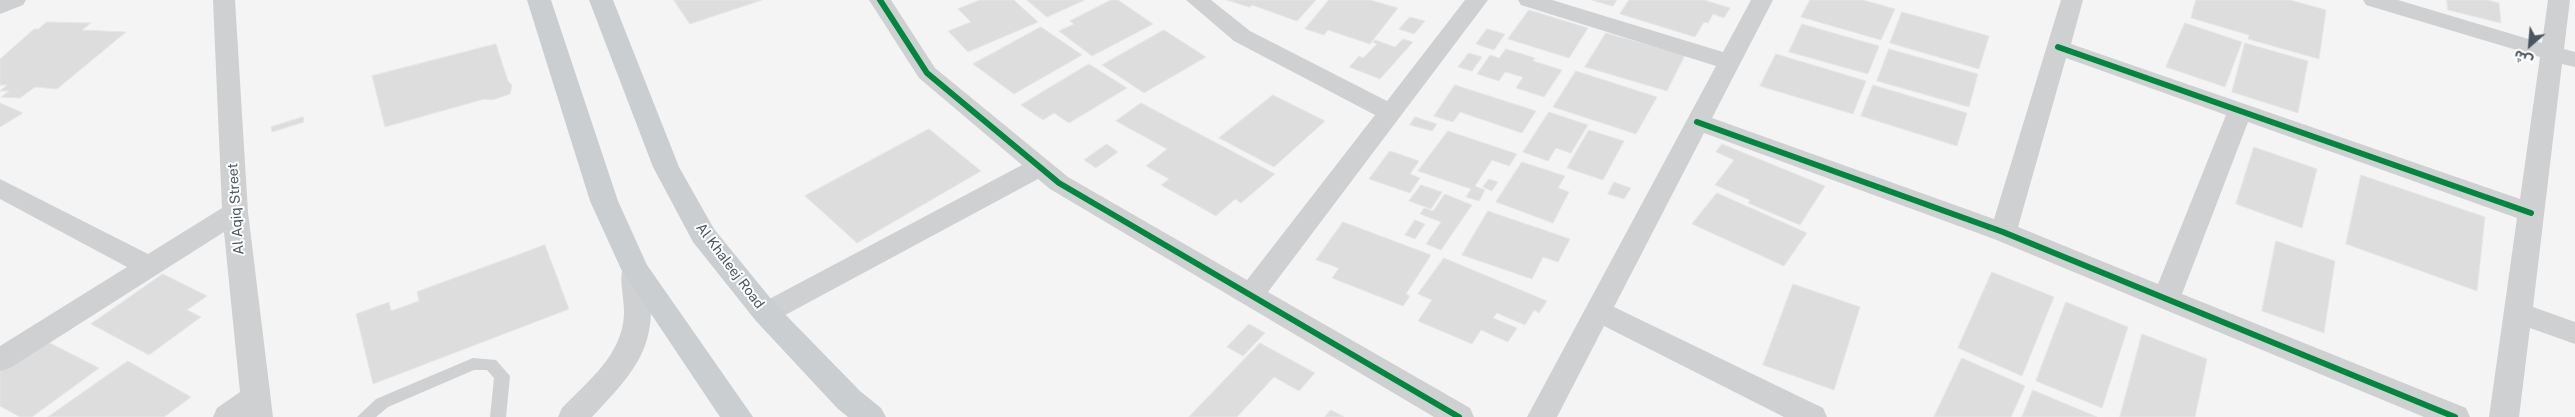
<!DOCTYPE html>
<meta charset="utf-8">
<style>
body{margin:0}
#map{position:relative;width:2575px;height:417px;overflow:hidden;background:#f4f4f4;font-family:"Public Sans","Noto Sans Arabic",sans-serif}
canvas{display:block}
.north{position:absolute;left:2505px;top:20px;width:50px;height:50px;-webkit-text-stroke:4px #fff;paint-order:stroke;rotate:207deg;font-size:14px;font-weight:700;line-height:20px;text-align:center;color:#4a5661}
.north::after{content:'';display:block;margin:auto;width:18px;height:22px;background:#4a5661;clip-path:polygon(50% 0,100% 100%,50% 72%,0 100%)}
</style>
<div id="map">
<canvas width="2575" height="417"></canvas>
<div class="north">ش</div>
</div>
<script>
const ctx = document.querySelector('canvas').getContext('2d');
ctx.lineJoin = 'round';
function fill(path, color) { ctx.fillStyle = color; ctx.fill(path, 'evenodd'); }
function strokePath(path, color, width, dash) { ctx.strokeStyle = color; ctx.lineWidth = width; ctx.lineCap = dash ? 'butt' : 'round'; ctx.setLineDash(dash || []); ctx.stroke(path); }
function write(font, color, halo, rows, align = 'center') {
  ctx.font = font + ' "Public Sans",sans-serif'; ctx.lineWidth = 4; ctx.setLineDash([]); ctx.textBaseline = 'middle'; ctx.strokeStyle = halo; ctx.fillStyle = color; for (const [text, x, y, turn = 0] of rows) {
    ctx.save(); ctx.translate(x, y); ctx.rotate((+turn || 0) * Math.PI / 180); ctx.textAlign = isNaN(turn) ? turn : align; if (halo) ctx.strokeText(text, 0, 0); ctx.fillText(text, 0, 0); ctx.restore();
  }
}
const building = new Path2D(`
 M674,0H762L690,24Z
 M980,0H1014L1038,22L968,52L948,31L971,22L958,9Z
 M1027,0H1085L1047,17Z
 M1111,0H1118L1153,24L1092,56L1059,31L1074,24L1070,21Z
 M1227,0H1316L1297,21L1252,5L1250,7Z
 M1329,0H1370L1398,8L1370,44L1328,30L1324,35L1305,29Z
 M1592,0H1617L1613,6Z
 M1629,0H1704L1730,8L1724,18L1713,14L1708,23L1704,22L1695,37L1620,14Z
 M1810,0H1863L1895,9L1881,40L1801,17Z
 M2196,0H2290L2326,10L2319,59L2248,39L2249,35L2191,18Z
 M2447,0H2487L2499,3L2501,23L2448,10Z
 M1529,10L1588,28L1569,58L1508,39Z
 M1902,12L1989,36L1979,69L1890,43Z
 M1410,17L1425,21L1414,34L1399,29Z
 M47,22L91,23L82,30L126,32L57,89L35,87L20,98L1,97L9,91H0L7,85H0V59L34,29H38Z
 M2185,23L2242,42L2225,87L2166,67Z
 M1802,24L1879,46L1868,74L1789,52Z
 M1041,27L1082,55L1014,94L973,64Z
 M1487,29L1505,34L1494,50L1476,44Z
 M1164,30L1206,57L1144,93L1102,65Z
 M1606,33L1685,55L1667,91L1585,67Z
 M1403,39L1413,42L1380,79L1349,67L1359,56L1363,58L1377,44L1373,42L1375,40L1395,47Z
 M2245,43L2308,61L2298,113L2232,92Z
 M496,44L508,81L512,85L510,94L492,100L484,99L385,127L372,76Z
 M1506,49L1535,58L1533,61L1562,70L1544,97L1516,88L1523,77L1505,72L1499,81L1477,74L1490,55L1499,58Z
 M1889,49L1978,74L1969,107L1877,81Z
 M1469,53L1482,57L1472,71L1458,67Z
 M1776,54L1866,81L1853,114L1760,86Z
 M1089,64L1127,88L1069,123L1054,113L1043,120L1021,105Z
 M1576,71L1657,97L1636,134L1553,107Z
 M1455,85L1536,111L1522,133L1460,112L1453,122L1434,116Z
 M1873,85L1967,113L1957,146L1861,116Z
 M1273,95L1325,121L1274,167L1219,138Z
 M0,103L23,113L0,127Z
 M1141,103L1275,174L1241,203L1235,199L1216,216L1161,185L1169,179L1146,166L1167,149L1116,121Z
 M1549,112L1588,125L1571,153L1556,148L1548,161L1523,152Z
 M303,117L304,122L272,132L271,127Z
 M1415,117L1437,124L1432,131L1410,125Z
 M929,129L981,171L857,243L805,196Z
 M1589,130L1624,141L1603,180L1567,168Z
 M1448,131L1517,154L1509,166L1492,160L1475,186L1485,190L1479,201L1466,197L1471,189L1418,171Z
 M1107,144L1118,152L1096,168L1084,160Z
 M1722,144L1825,186L1800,225L1748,203L1750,200L1715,185L1734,160L1716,152Z
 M2254,147L2317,169L2302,228L2236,204Z
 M1390,151L1419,161L1410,174L1420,178L1410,193L1369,179Z
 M1522,162L1565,176L1558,188L1569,192L1553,223L1496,202Z
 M2361,175L2485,217L2477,291L2346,244Z
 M1489,179L1498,182L1492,191L1483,187Z
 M1614,182L1631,188L1624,199L1608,194Z
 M1421,185L1442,192L1431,209L1409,201Z
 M1717,193L1807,233L1784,266L1692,224Z
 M1445,194L1472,205L1441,250L1426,244L1441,222L1420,214L1424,208L1433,211Z
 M1488,211L1570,239L1558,262L1543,257L1532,279L1462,255Z
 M1415,220L1425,224L1415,239L1405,235Z
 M1343,222L1431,255L1406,294L1410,296L1403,306L1332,278L1339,268L1316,260Z
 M2276,241L2335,261L2324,333L2262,311Z
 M545,245L569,309L373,384L356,314L389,302L391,311L419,301L417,292Z
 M1444,258L1547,301L1539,313L1534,310L1525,325L1497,313L1493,318L1517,328L1508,342L1481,330L1472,344L1418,321L1432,300L1418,294Z
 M1992,272L2054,297L2022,376L1958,348Z
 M163,274L207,296L187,310L201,317L149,355L91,324Z
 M1793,284L1860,307L1834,390L1763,365Z
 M2066,302L2128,327L2102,408L2036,381Z
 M1249,324L1265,333L1243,356L1227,347Z
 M2142,334L2207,359L2195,417H2120Z
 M44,340L99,368L32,417H20L0,406V371Z
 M1260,343L1315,373L1299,391L1274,377L1237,417H1189Z
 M1962,358L2025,386L2011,417H1934Z
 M128,361L191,397L164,417H48Z
 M2033,390L2097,417H2022Z
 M1331,410L1344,417H1325Z`);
const service = new Path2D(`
 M473,358L496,360L510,376L506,417H490L494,378L487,370H474L388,407L376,417H357L376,399Z`);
const minor = new Path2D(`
 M0,0H26L23,5L0,14Z
 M213,0H235L248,212L273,417H213L217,408L240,392L224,232L10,368L0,371V346L127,267L0,199V179L148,254L222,208Z
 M869,0H891L935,68L1068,177L1247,280L1375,115L1234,41L1186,0H1211L1250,31L1387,101L1465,0H1488L1268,292L1470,408L1474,417H1434L1050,189L1038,179L776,320L766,324L756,320L752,313L756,306L1022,165L919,78Z
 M1518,0H1552L1723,52L1751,0H1773L1712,118L1994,219L2061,0H2083L2071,44L2520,199L2540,57L2366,5L2363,0H2398L2542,43L2548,0H2570L2564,49L2575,52V67L2562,64L2533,307L2575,322V344L2530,328L2519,417H2489L2517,218L2248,122L2182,294L2466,408L2470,417H2424L1994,239L1704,133L1614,307L1823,408L1827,417H1784L1604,326L1557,417H1527L1716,66L1521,5ZM2066,58L2226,115L2158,284L2018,227Z
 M635,259L645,262C650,271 649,281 650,292C657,351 629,377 592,417H558L562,408C588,381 622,355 624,315C625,298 617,277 625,262Z`);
const primary = new Path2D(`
 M527,0H551L618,201L647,265L753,417H720L621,269L590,201Z
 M589,0H613L679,167L714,229L776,305L860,391L881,408L886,417H848L838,409L756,321L693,242L653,167Z`);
const cycleway = new Path2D(`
 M880,0L927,73L1059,183L1459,417
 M2058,47L2531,213
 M1697,122L2003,232L2455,417`);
const streetNames = [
 ["Al Aqiq Street",236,209,-94],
 ["Al Khaleej Road",730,266,53]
];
fill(building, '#ddddde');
strokePath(building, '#e5e6e7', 1);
fill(service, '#ced0d2');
fill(minor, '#ced0d2');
fill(primary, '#caced1');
strokePath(cycleway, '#00873e', 6);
write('14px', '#4a5661', '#fff', streetNames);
</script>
